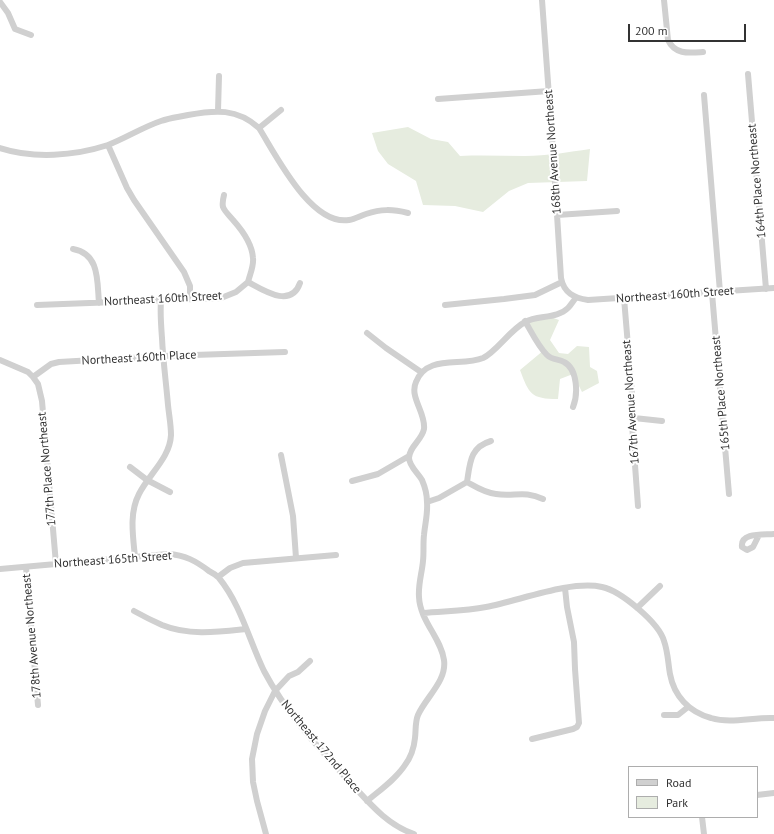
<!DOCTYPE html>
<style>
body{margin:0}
#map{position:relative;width:774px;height:834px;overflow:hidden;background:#fff;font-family:"PT Sans",sans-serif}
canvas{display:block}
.legend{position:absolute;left:628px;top:766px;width:130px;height:52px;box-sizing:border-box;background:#fff;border:1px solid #adadad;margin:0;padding:5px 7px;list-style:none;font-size:12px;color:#333}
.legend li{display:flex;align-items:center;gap:8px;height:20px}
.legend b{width:20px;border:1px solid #adadad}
.scale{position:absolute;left:628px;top:24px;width:118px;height:18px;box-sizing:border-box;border:2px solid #333;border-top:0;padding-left:5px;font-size:12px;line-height:14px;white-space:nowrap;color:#333;-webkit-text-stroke:3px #fff;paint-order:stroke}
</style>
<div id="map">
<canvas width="774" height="834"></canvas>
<ul class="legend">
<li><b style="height:5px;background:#d0d0d0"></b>Road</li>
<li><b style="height:11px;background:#e6ecdf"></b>Park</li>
</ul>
<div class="scale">200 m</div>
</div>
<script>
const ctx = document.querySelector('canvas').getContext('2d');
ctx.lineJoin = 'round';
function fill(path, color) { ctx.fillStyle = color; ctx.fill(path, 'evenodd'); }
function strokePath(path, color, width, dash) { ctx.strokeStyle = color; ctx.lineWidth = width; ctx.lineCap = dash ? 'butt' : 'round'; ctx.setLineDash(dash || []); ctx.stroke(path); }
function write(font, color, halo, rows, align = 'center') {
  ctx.font = font + ' "PT Sans",sans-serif'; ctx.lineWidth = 4; ctx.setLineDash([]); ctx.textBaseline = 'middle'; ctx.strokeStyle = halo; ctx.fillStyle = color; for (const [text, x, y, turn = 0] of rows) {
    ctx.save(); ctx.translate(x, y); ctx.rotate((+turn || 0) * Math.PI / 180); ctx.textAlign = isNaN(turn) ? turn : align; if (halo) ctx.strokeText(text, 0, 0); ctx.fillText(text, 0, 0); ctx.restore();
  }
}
const green = new Path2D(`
 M408,127L431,139L448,142L460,156C482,155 503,156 525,156C547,156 569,152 590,149L587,181L528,183L509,191L483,212L455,206L423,205L416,181L388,164L378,151L372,133Z
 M548,316L559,320L550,340L559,353L568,354L577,346L589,347L590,367L597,371L599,383L582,392L573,374L560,379L558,399C531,399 529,394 520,370L544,350L525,321Z`);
const minor = new Path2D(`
 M542,0L553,151L561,278C564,293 574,298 588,300L774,288
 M664,0L668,40C675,55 689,53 703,52
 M0,2L8,13L15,29L31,35
 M748,74L766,289
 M704,95L720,292
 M438,99L549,91
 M218,111L219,76
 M259,128L281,110
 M108,145L127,188L134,200L184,272L190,286V299
 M0,148C34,159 74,156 108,145C126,138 143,127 161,121C170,118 179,117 188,115C215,110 237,108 259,128C276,155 311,226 349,220C355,219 360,216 366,214C381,209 392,209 408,213
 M224,195C223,199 222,203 223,207C225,212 230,216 233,220C242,230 252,243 253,258C254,266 250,274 248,282
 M557,215L617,211
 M73,249C100,254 97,281 99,303
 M712,293L729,494
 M624,298L634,418L632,424L638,506
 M37,305L221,298L236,292L248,282C263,290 291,309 300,283
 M445,305L504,299L535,295L562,282
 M525,321C532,333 538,346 547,355C552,360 559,359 564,362C578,369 578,395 573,407
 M367,333L386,348L421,372
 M0,360L28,372L33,377L51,364L59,362L163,356L285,352
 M33,377L38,384L42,401L56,564
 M634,418L662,421
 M281,455L293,516L296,558
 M130,467L147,480L170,492
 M352,481L378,474L409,456
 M467,482C470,463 470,447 491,441
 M427,502L439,498L467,482C476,487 485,493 496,494C514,497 524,490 543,499
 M759,535L753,547L747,550L742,547C740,532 764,535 774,534
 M135,557C133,536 129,513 139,494C149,474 170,458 171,435C171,425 169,415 168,405C166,382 163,360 162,338C161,325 160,313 161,301
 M26,567L38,705
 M0,569L168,554C185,555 196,561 209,571C213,573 216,575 219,578C241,605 249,640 264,671C285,711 316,745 347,779C367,800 385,824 414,834
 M218,577L230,568L243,563L336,555
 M637,608L660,586
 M134,611C143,616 153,621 162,625C189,636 218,632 246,629
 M423,613C443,611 466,611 486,607C519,601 570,580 602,587C621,591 659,623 664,641C668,652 668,663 670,674C674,696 689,712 711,718C731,724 753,717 774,718
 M664,715H678L688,707
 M532,739L573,729L577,727L579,723L575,669L574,642L567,607L565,588
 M757,795L774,793
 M367,801C380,790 396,779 405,765C411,757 414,748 415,738C416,730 415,722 418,715C426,697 447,681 444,660C441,638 420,621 419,597C418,584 422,573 423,561C424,552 423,543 424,535C425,524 428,513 427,502C427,495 425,487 422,480C418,473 409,466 409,458C409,447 422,440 424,429C426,413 409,397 416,382C427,354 461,367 483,358C496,352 510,330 525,322C538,315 557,319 568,308C571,305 573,301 576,298
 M702,817L704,834
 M266,834L257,801L253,782L252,759L257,734L265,711L275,691L289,676L298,672L310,661`);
const streetNames = [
 ["168th Avenue Northeast",553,152,-94],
 ["164th Place Northeast",757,181,-95],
 ["Northeast 160th Street",675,295,-4],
 ["Northeast 160th Street",163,299,-3],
 ["Northeast 160th Place",139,358,-3],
 ["165th Place Northeast",721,393,-95],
 ["167th Avenue Northeast",631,402,-94],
 ["177th Place Northeast",47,469,-95],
 ["Northeast 165th Street",113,560,-4],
 ["178th Avenue Northeast",32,636,-95],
 ["Northeast 172nd Place",321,747,50]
];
fill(green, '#e6ecdf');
strokePath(minor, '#d0d0d0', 6);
write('12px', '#333', '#fff', streetNames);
</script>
